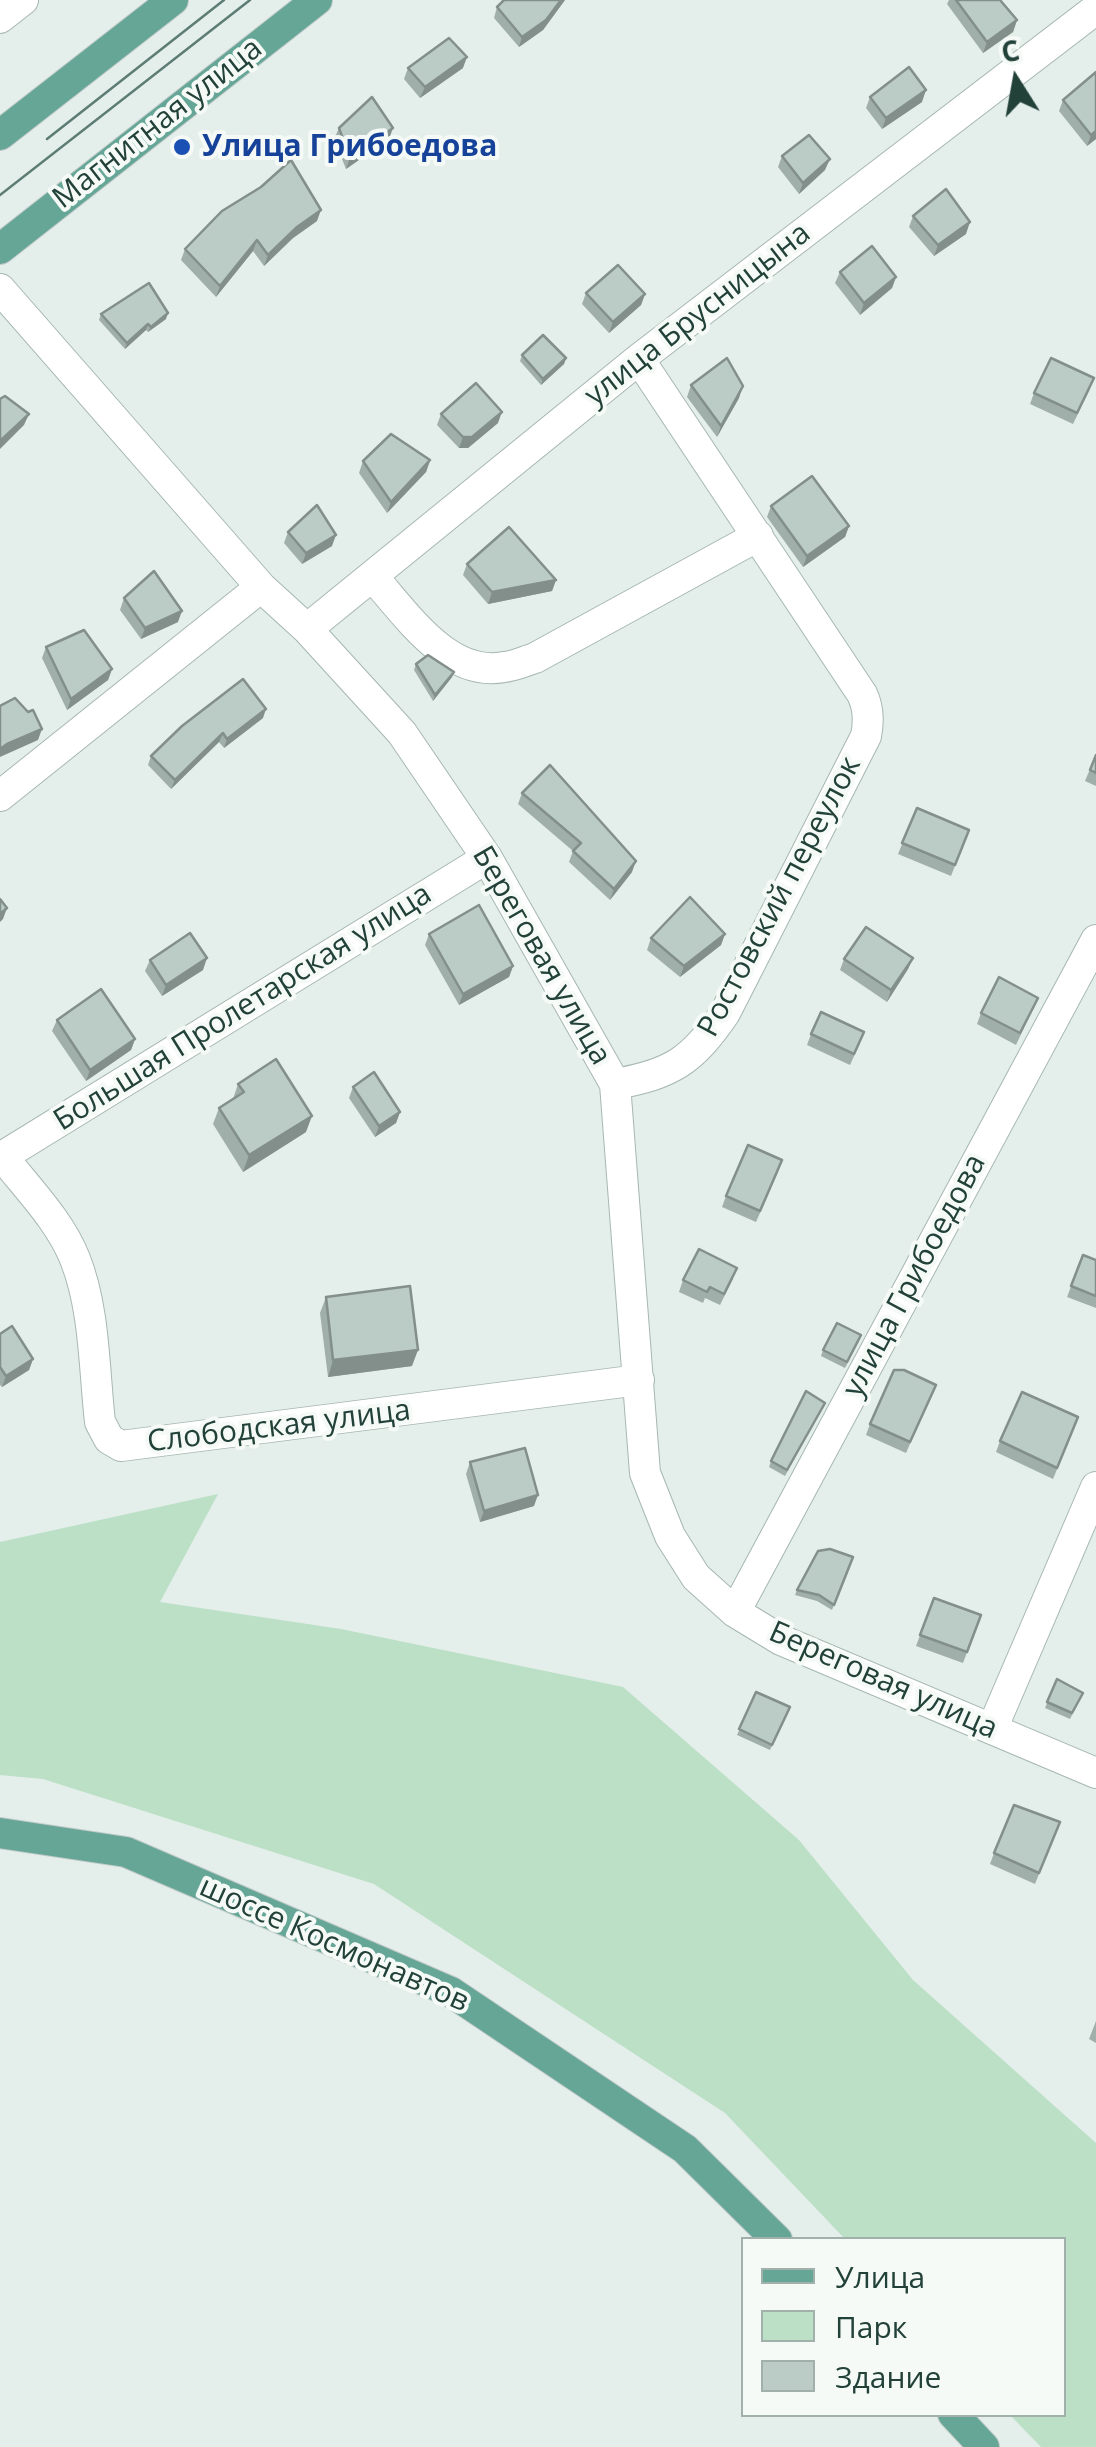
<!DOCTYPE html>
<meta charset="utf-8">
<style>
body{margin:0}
#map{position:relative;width:1096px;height:2447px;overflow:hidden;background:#e4eeea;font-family:"Open Sans",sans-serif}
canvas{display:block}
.legend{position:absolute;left:741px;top:2237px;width:325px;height:180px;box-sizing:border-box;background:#f5faf7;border:2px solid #a1b0ab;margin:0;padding:12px 18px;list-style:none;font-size:30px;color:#224139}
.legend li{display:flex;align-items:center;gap:20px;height:50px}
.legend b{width:50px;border:2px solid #a1b0ab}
.north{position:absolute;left:966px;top:30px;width:100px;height:100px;-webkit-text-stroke:8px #f5faf7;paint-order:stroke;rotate:349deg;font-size:28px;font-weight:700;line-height:40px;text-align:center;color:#224139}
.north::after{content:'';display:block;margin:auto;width:35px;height:45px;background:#224139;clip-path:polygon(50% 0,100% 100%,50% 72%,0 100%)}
</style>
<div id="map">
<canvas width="1096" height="2447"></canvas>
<ul class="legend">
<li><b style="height:12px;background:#65a697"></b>Улица</li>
<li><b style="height:28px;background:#bbe0c6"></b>Парк</li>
<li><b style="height:28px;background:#bbccc6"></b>Здание</li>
</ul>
<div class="north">С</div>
</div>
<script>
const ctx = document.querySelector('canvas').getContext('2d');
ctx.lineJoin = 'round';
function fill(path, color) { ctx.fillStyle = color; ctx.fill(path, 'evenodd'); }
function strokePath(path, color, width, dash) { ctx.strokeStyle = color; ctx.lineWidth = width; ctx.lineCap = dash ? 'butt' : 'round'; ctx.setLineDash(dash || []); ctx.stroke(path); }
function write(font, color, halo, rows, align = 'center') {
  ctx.font = font + ' "Open Sans",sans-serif'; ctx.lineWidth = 8; ctx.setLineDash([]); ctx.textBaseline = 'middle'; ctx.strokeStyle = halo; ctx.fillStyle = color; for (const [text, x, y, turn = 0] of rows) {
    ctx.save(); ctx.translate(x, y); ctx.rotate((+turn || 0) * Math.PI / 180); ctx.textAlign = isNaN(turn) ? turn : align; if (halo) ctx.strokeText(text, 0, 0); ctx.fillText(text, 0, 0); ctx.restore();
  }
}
const green = new Path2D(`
 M218,1494L160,1602L341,1629L623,1687L799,1840L913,1980L1096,2143V2447H1041L1010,2415L1064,2414V2240L845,2239L725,2113L374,1884L43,1779L0,1775V1542Z`);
const minor = new Path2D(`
 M0,18L23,0
 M0,289L261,587L307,629L402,733L487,858L615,1084L645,1473L670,1536L696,1577L735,1612L781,1640L1096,1773
 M372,576C405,612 447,678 504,667C515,666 525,661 535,658L758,536
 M307,629L639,359L1096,9
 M0,796L261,587
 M615,1084C672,1074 692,1061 725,1013L866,736C869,721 869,708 862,694L639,359
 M3,1157C28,1189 60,1221 75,1259C95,1309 94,1370 100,1422L109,1439L121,1446L639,1380
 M0,1158L487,858
 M735,1612L1096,940
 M992,1729L1096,1487`);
const primary = new Path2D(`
 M0,135L173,0
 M0,249L317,0
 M0,1833L126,1852L451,1992L685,2149L777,2240
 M953,2414L984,2447`);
const tram = new Path2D(`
 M47,139L224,0
 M0,195L250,0`);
const wall = new Path2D(`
 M504,0H565L543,30L519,47L494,18L497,7Z
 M949,0H1000L1017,20L1013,32L983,53L947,4Z
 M408,68H463L420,98L404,79Z
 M870,97L922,102L882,129L866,108Z
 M1063,100L1096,139L1087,146L1059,111Z
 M339,128L389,139L346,169L334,139Z
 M782,156L825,170L799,194L778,167Z
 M913,216L966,234L934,256L909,227Z
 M317,221L293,238L264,266L253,251L216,297L181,260L185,249Z
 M840,272L896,277L892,288L860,315L835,283Z
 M586,293L645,294L641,305L609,333L582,304Z
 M101,314L166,319L148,332L146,330L125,349L99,320Z
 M522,355L566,358L564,364L541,385L520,361Z
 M691,385L739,398L717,437L687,397Z
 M1090,389L1073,424L1030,404L1034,393Z
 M441,414L498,423L468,448H459L437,425Z
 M363,461H430L426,472L387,513L359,473Z
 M771,506L849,526L845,537L803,567L767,517Z
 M288,532L332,546L302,564L284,543Z
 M467,564L556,580L552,591L488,604L463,575Z
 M124,598L178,622L141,639L120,610Z
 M46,647L112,669L108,680L67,710L42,658Z
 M416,664L452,677L433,701L414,670Z
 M263,718L224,748L219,742L171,789L148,765L151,756Z
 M1096,755V786L1085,781Z
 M522,793L632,872L610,900L569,862L573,851L518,804Z
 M917,808L969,830L951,876L898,854Z
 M429,934L513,966L509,977L459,1005L425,945Z
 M725,934L721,945L680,977L647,950L651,938Z
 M913,958L908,969L887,1002L840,970L844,959Z
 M150,960L203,970L162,996L145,971Z
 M1038,998L1016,1045L977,1024L981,1013Z
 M57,1020L135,1039L131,1050L86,1081L52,1031Z
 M811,1034L860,1043L850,1065L807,1045Z
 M238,1084L306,1132L243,1172L213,1124L219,1108L233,1099Z
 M353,1087L400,1112L396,1123L375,1137L349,1098Z
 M778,1172L756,1222L722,1207L726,1196Z
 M1083,1255L1096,1260V1308L1067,1297Z
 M733,1279L720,1305L705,1298L703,1303L679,1292L683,1280Z
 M326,1297L412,1366L328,1377L320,1313Z
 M0,1334L33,1359L29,1370L2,1387L0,1385Z
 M859,1341L845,1368L821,1356L823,1350Z
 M936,1385L906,1453L866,1435L870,1424Z
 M825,1403L785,1476L769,1467L771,1461Z
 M1074,1428L1053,1479L996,1452L1000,1441Z
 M470,1462L534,1506L480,1522L466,1474Z
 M853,1557L832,1610L817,1601L795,1595L797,1590Z
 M934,1598L981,1615L963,1663L916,1646Z
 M1057,1679L1083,1693L1070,1719L1045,1708Z
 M756,1692L790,1707L770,1750L737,1735Z
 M1060,1822L1035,1884L990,1864L994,1853Z
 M1096,2021V2043L1089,2039Z`);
const shadedWall = new Path2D(`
 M561,0H565L543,30L519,47L522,37Z
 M1017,20L1013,32L983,53L987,42Z
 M467,57L463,68L420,98L425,87Z
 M926,90L922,102L882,129L886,118Z
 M393,128L389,139L346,169L350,158Z
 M1096,131V139L1087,146L1091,135Z
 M830,159L825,170L799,194L803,183Z
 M321,210L317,221L293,238L264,266L268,255L297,227Z
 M970,222L966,234L934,256L938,245Z
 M257,240L253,251L216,297L220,286Z
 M896,277L892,288L860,315L864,303Z
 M645,294L641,305L609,333L613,322Z
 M168,313L166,319L148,332L151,327Z
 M148,324L146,330L125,349L127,343Z
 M566,358L564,364L541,385L543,379Z
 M743,386L739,398L717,437L721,426Z
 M502,412L498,423L468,448H459L463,437Z
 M29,414L24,425L0,449V441Z
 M430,460L426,472L387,513L391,502Z
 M849,526L845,537L803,567L807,556Z
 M336,535L332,546L302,564L306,553Z
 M556,580L552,591L488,604L492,592Z
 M182,611L178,622L141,639L145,628Z
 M112,669L108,680L67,710L71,699Z
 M454,672L452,677L433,701L435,695Z
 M266,709L263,718L224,748L227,739Z
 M42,729L38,740L0,757V749L7,744Z
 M223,733L219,742L171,789L175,780Z
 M636,861L632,872L610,900L614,889Z
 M7,908L3,919L0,922V914Z
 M725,934L721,945L680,977L684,966Z
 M207,958L203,970L162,996L166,985Z
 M913,958L908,969L887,1002L891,990Z
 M513,966L509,977L459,1005L463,994Z
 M135,1039L131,1050L86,1081L90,1070Z
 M400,1112L396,1123L375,1137L379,1126Z
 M312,1116L306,1132L243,1172L249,1155Z
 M418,1350L412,1366L328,1377L333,1360Z
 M33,1359L29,1370L2,1387L6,1376Z
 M538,1495L534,1506L480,1522L484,1511Z`);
const building = new Path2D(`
 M504,0H561L546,20L522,37L497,7Z
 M956,0H1000L1017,20L987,42Z
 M449,38L467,57L425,87L408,68Z
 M909,67L926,90L886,118L870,97Z
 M1096,72V131L1091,135L1063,100Z
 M372,97L393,128L350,158L339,128Z
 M809,135L830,159L803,183L782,156Z
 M291,160L321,210L297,227L268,255L257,240L220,286L185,249L222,211L261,187Z
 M946,189L970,222L938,245L913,216Z
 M872,246L896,277L864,303L840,272Z
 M618,265L645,294L613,322L586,293Z
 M149,283L168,313L151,327L148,324L127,343L101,314Z
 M543,335L566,358L543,379L522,355Z
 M727,358L743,386L721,426L691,385Z
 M1051,358L1094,378L1077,413L1034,393Z
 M476,383L502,412L472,437H463L441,414Z
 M5,396L29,414L0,441V399Z
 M391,434L430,460L391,502L363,461Z
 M812,476L849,526L807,556L771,506Z
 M317,505L336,535L306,553L288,532Z
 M509,527L556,580L492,592L467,564Z
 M154,571L182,611L145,628L124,598Z
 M84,630L112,669L71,699L46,647Z
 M428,655L454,672L435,695L416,664Z
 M243,679L266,709L227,739L223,733L175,780L151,756L182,726Z
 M15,698L28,712L33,710L42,729L7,744L0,749V706Z
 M1096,755V773L1090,770Z
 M550,765L636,861L614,889L573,851L581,843L522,793Z
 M917,808L969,830L955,865L902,843Z
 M690,897L725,934L684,966L651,938Z
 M0,899L7,908L0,914Z
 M479,905L513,966L463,994L429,934Z
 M866,927L913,958L891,990L844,959Z
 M190,933L207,958L166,985L150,960Z
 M999,977L1038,998L1020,1033L981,1013Z
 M101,989L135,1039L90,1070L57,1020Z
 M821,1012L864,1032L854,1054L811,1034Z
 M276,1059L312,1116L249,1155L219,1108L244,1092L238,1084Z
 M374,1072L400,1112L379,1126L353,1087Z
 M748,1145L782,1160L760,1211L726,1196Z
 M699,1249L737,1268L724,1294L710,1287L707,1292L683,1280Z
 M1083,1255L1096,1260V1296L1071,1286Z
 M410,1286L418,1350L333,1360L326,1297Z
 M837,1323L861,1335L847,1362L823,1350Z
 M12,1326L33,1359L6,1376L0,1367V1334Z
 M894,1370H904L936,1385L910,1442L870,1424Z
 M806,1391L825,1403L787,1470L771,1461Z
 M1022,1392L1078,1417L1057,1468L1000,1441Z
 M525,1448L538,1495L484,1511L470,1462Z
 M830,1549L853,1557L834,1605L819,1595L797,1590L818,1551Z
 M934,1598L981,1615L967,1652L920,1635Z
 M1057,1679L1083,1693L1072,1713L1047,1702Z
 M756,1692L790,1707L772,1745L739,1729Z
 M1014,1805L1060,1822L1039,1873L994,1853Z`);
const markers = [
 [182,147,10,"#1a4fb4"]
];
const streetNames = [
 ["Магнитная улица",158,124,-38],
 ["улица Брусницына",698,315,-38],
 ["Ростовский переулок",780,897,-62],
 ["Береговая улица",541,956,60],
 ["Большая Пролетарская улица",243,1008,-32],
 ["улица Грибоедова",915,1276,-62],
 ["Слободская улица",279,1427,-7],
 ["Береговая улица",883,1681,24],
 ["шоссе Космонавтов",334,1945,24]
];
const transitNames = [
 ["Улица Грибоедова",202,147]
];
fill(green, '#bbe0c6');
strokePath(minor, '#a6b7b1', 32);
strokePath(primary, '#c1cac8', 32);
strokePath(minor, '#fff', 30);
strokePath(primary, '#65a697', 30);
strokePath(tram, '#5c7c74', 2.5);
fill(wall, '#a1afaa');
fill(shadedWall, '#838f8b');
fill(building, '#bbccc6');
strokePath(building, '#838f8b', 2.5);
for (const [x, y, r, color] of markers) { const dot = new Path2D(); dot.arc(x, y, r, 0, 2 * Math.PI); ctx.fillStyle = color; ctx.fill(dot); strokePath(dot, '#f5faf7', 4); }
write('30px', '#224139', '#f5faf7', streetNames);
write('bold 30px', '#164399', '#f5faf7', transitNames, 'left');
</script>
